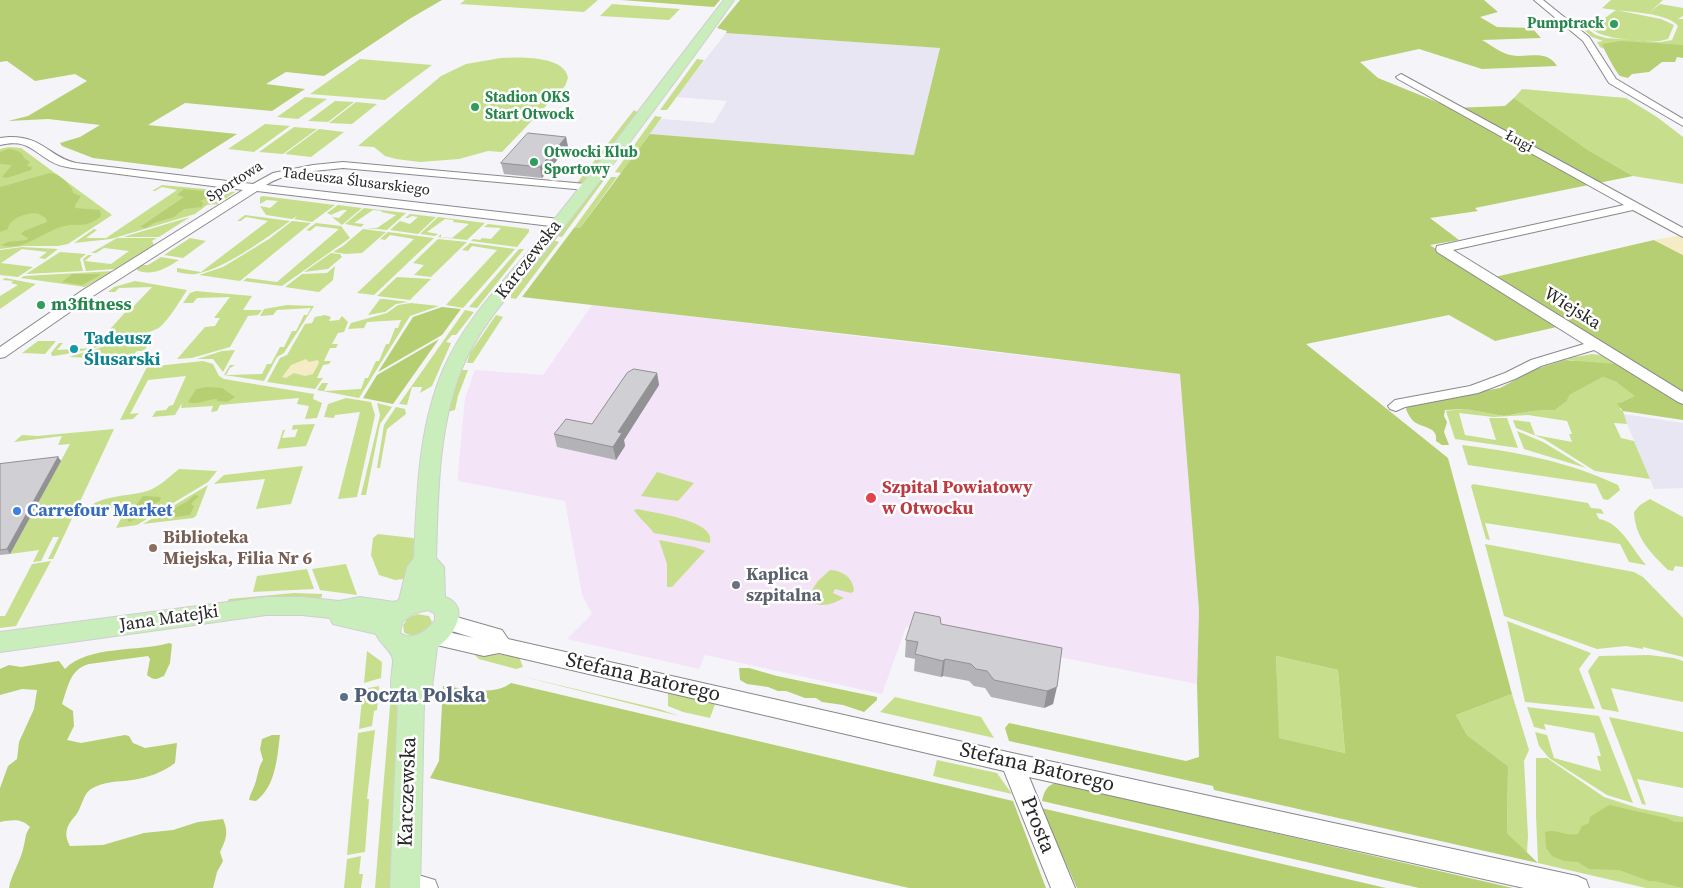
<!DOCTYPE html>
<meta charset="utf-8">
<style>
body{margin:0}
canvas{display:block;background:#f4f4f9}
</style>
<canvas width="1683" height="888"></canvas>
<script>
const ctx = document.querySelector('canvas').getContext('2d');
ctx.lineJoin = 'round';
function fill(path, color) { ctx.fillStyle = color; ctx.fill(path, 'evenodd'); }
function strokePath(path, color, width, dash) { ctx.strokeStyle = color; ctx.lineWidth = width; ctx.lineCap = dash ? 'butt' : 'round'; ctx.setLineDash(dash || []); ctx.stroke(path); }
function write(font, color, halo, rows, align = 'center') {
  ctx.font = font + ' "Source Serif 4",serif'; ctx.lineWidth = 5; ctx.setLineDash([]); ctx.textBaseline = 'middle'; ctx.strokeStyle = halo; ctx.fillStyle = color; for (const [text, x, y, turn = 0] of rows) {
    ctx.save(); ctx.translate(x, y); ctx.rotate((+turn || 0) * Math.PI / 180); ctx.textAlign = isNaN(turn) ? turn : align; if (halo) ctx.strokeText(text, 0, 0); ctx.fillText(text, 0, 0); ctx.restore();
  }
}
const built = new Path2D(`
 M726,33L940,48L914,155L650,134L661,119L714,123L727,101L676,97Z
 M1623,414L1683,423V488L1654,489Z`);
const medical = new Path2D(`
 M592,305L1180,374L1199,610L1197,684L906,627L882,694L705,655L699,669L567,639L592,614L582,594L565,501L458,481V473L465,398L475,370L543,375Z`);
const green = new Path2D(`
 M465,0H598L584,12L460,4Z
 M1611,0H1663L1648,14L1660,4L1683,8V16L1678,19H1683V45L1602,44L1604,49L1600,47L1597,42L1603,41L1592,37L1581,27L1586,28L1596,35L1606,38L1661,42L1672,40L1678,26C1666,11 1619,12 1602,8Z
 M612,4L680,9L669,20L600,16Z
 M1616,10L1661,19L1674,25L1668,39L1660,41C1643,41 1601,40 1591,28Z
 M501,58C518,57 565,55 568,78L565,86L502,152L488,151L459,159L420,162L396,159L385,156L374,147L358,146L441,76L466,64Z
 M360,59L432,65L385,100L310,94Z
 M697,59L704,60L667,110H660Z
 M1522,89L1626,98L1657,117L1683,137V184L1633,176L1588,150L1514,98Z
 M305,97L327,99L298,119L277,117Z
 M335,101L354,102L328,122L308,121Z
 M356,102L377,104L352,124L329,123Z
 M634,110L639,113L586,182L577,183Z
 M655,116L662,117L624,170L621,173L615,172Z
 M265,124L290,126L254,152L228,149Z
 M294,127L317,129L283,154L259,152Z
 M319,129L344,132L311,157L285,154Z
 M9,147L21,148L112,215L68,244L58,246H24L0,249V149Z
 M607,176L562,237L555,236L602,177Z
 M611,177H617L580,228H574Z
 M162,185L235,192L218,204L207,205L195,214L111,239L74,243L94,229L97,230L86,238H106L177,190L162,187L155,191H152Z
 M263,196L335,205L312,222L294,219L297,216L292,219L266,215L260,206L270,208L278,201L267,200L260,204V197Z
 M338,205L362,208L342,225L332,217L339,218L347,210H342L331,215L327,213Z
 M364,208L406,213L387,230L366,228H377L396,215L381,212L382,211L373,210L354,223L364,224L361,227L345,224Z
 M410,214L436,217L418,234L390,230L400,221L410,224L418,217L412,216L408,218H405Z
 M245,215L290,221C265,239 226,268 196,274C190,275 183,273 177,272V268L201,272L268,221L246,217L241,221H237Z
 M190,217L159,237H123Z
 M438,217L485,223L467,240L438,237L441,234V237L452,238L469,224L453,222L454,220L445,219L427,232L438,234L435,236L420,234Z
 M292,221L311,223L240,281L199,275L223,267L269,239Z
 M316,223L341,226L350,238L282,286L243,281L247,278L277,282L339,229L316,226L310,231L306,230Z
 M488,224L529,229V232L517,247L471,241L473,239L480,240L482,238L491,239L501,228L484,227Z
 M363,229L386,232L362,253L346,254L333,252L343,246Z
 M388,232L434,238L374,295L357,293L414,239L390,235L385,240L380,239Z
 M117,238H157L152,241L154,245L115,269L86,271L83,259L88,255H92L85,261L111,264L129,251L104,248L96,253H91Z
 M190,238L206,241L183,258L164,255Z
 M438,239L467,242L431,277L414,275L424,265L413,263Z
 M553,240L559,242L516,299L511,298V294Z
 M470,243L515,249L463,308L446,305L497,250L472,246L468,251L462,250Z
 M22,247L58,249L45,259L39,258L47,252L22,249L1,263L33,267L18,277L0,275V250Z
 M519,249H524L477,308L469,307Z
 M60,252L86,254L80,259L83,271L26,274Z
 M331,253L340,254L342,257L328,269L304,272Z
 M161,257L179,260C167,268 151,277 137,270V267L142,265H148Z
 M335,266L333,280L319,292L285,287L302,274L327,273Z
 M113,271L85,287L21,278L24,276Z
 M397,277L431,279L410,300L377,296Z
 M5,278L36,284L0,309V296L18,285L11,283L13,281L3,280L0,282Z
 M135,281L187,290C180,301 169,319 160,327C150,335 66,356 52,356L51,353L59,343H63L57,350L93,348L130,307H133L152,287L119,288L115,292H108L114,287Z
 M196,291L252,296L243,310H262L258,315L248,316L230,347L192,358L177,359L205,327L215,326L220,318H214L230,297L197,298L193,303H183L190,293Z
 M380,299H384L408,302L396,304L385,312L368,315Z
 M411,303L439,306L410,316L359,398L317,390L322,383H328L324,391L361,389L365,378H368L376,361H379L386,344H389L395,328H398L401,320L367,322L364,328L348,329L351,323L387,313L398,305Z
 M287,305L314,306L284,353L277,357L264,381L224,375L230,365H235L230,368L226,375L262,374L267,364H271L280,347H284L292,331H296L304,315H307L311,308L277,310L273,315L260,316L264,309Z
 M465,310L474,312L456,335H452L446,342L451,343L432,386L420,393L422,387H412L407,405L399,404Z
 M325,315L331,317L329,321L339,320L342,316L348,322L344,332L338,333L332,344H338L336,348H330L324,361H331L329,364L323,365L317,378H323L315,389L267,382L280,358L287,355L305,324L312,323L315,317Z
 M496,315L503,317L473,363H467L470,353Z
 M153,337L144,351H137L129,360L69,357L132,338Z
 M38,341H56L45,354L22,353Z
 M235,350L223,372L213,359H197L222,351Z
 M1592,354L1601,355L1616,364H1593L1565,359Z
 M203,361L213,364L219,376L224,379L314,394L313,399L322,403L317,418L305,419L309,406L297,404L299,398L220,405L217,411L211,412L213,406L181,408L182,403L175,415L152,417L156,411L166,410L169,406L173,405L186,376L148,380L130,414L139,413L133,419L120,420L147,367Z
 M461,370H468L458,396L455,410L447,412Z
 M1603,377L1616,382L1636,396L1621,402L1620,409L1623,411L1627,424L1614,423L1621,438L1634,441L1650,479L1595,471L1544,439L1516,428L1513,420L1530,422L1535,435L1572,442L1569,434H1572L1567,421L1528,415L1493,417L1459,413L1465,435L1496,440L1489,418H1507L1518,448L1455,439L1446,411H1444L1465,409L1504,416L1532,411L1555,410L1567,401L1568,395Z
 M346,398L371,402L375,415L357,497L338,499L360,412L335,415L334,418L324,417L328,404Z
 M377,403L392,407L380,424L366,495H361L380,415Z
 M396,407L405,409L406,414L387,429L380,468H377L384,425Z
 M315,424L306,446L277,449L283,430H285L282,438L295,437L298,429L292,430L293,425Z
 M114,429L53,559H48L59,537H53L41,561L33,562L39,550L10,554L70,444L58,445L62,436L14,442L22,435L37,436Z
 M1517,431L1543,442L1586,468L1524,449Z
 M1462,445C1517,452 1567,461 1618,485L1620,490L1608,500L1603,499L1596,484L1468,465Z
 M303,466L291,504L256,509L265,479L214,484L224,475Z
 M179,469L217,471L208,482L137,525L116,528L127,507L98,509L97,512H88L89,507C105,494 131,497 150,490C160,486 170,476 179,469Z
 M657,472L694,483L678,501L641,496Z
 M1473,484L1588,503L1591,508L1601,509L1604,514L1596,513L1599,519C1620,522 1633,550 1646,565L1629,562L1620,544L1485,523L1490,540L1486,539L1471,486Z
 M208,485L196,516L193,518L143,524Z
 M1650,499L1683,517V567L1675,566L1673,571L1668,570C1651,553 1635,538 1634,512L1640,505Z
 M638,509C653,513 717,520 710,543L654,533C648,525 639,518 634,510Z
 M378,534L413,538L418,543L411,578L395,580L379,575L371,555L373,538Z
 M659,540L695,547L705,551L672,587H667V564Z
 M1485,544L1634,572L1643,577L1683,618V657L1643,647V649L1626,646L1597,649L1504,616Z
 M51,561L16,626L0,628V616H5L32,564Z
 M346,564L357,595L320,590L312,569Z
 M307,569L314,589L253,592L257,576Z
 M830,570C843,571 853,577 854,591L851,593L835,589L833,593L844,598C832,604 823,608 811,602L808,596L818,581Z
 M294,593L322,594V597L316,599L228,604L227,602L229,599Z
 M417,614L429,616L432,622C428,633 417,637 406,634L404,632L403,625L408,618Z
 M1507,621L1591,653L1579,669L1595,709L1525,702Z
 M367,651L382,662L381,678L364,683Z
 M487,653L519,657L523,667L516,669L479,659L474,654Z
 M1649,655L1674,658L1683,661V702L1611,688L1619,712L1602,709L1588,671L1599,656Z
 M1276,656L1338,670L1345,753L1278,738Z
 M521,676L659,709L679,716Z
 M379,686L377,710L374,711L372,726L359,729L363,689Z
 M396,687L399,754L391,888H375L391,694Z
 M668,692L715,704L710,718L683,712L668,706Z
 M1512,694L1529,750L1524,761L1528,836L1527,853L1507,833L1508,766L1467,735L1456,715Z
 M895,697L981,717L994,738L880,712Z
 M1527,707L1599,716L1633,803L1607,795L1549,758L1539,746L1535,732L1547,735L1554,758L1601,771L1597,756H1601L1594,733L1544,724L1546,730L1534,727Z
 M1609,717L1683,732V788L1637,779L1646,805L1642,804Z
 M375,730L367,799H369L365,852L347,855L358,733Z
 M1536,758H1547L1604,797L1638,808L1683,817V888H1646L1538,863L1536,815Z
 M937,760L997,773L1012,794L933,776Z
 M361,856L359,874H363L361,888H344L347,859Z`);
const forest = new Path2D(`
 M0,0H442L411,18L324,76L286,72L266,84L305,89L272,111L185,103L148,125L237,134L182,169L93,158L62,146L60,143L80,137L100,125L48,119L8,121L28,116L87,81L75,74L35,81L7,61L0,62Z
 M621,0H720L714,7Z
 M740,0H1484L1498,12L1480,17L1497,27L1532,28L1541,38L1482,40C1491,45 1501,53 1510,55C1527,59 1546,48 1557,66L1482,69L1419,49L1360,62L1378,78L1452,108L1505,106L1514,98L1588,150L1633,176L1475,208L1478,211L1430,218L1459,240L1430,245L1482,280L1654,240L1683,255V394L1570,324L1495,341L1449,315L1306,344L1448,458L1512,694L1456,715L1467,735L1508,766L1507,833L1538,863L1214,790L1213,786L1009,741L1005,728L1009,723L1186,761L1199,757L1197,684L1199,610L1180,374L943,345L522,297L574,228H580L650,134L914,155L940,48L726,33L727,31L717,28ZM1276,656L1338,670L1345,753L1279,738Z
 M1621,41L1683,45V58L1677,57L1675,62H1662L1649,72L1632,74L1628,78L1620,76C1616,72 1604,50 1602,44Z
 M8,149C15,150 21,150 24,158L30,162L27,166L32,167L31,170L7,178L2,177L12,165L0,164V152Z
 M50,173C59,173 67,182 72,189L73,193L81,196L75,205V208L100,210L101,216C84,230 80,222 64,226C44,231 24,252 1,245L8,242L27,240L28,238L21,234L24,231L47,222L46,218C43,217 41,215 39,214C30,211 9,218 8,229L0,232V187Z
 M184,189L219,193L200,201L203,203L202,207L184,209L174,217L154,223L146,228L140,227L184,197L177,195Z
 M72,274H99L100,275L82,285L62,282Z
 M442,307L461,309L442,335L378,372L413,317Z
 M439,339L393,404L363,398L377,375Z
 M1565,360L1616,364L1683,405V420L1623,411L1617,404L1635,396L1616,382L1603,377L1569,395L1567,401L1555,410L1532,411L1504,416L1465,409L1445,410L1444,416L1447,422L1444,432L1449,445H1442L1436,441C1438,427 1424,428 1416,423C1411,420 1408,414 1406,409L1408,405L1500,388L1536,369Z
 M207,387L222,388L235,397L227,402L217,401V399C207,399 197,406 188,402L196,389Z
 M194,495L199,496L191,504L194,506L190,515L161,519L156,518L188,501Z
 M143,496L161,497L160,501L154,504L149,513L129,522L127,519L131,514L139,511L136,505Z
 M169,643L172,644L170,663L164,676C157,679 154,681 147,675L150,659L148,656L89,664C70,669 68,687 62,704L73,711L74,726L67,740L81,743L125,735L129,736L133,743L145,748L177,743L175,763C163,772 148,778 132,780C118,782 104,781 91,789C83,794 82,807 76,815C67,825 63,833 70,846L103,845L144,833L173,830L198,822L223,819C229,832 226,840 220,852L223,861L217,872L213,888H9C11,875 21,861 24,845C26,837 25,834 30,827C21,818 12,820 0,822V788L8,766L17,759L19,742L34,709L37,690L22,689L0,695V669L9,665L21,667L59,661L65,669C88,645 139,652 169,643Z
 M739,668H749L777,676L877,697V700L864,712L843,705L822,702L816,698H805L786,691H778L768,687L747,684L740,680Z
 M511,683L1013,801L1046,888H909L430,778L439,761L443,686C465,688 492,697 511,683Z
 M272,735H280C277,758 276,786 256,801L249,800C250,794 253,790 255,784C258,775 258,768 263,760L260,749L262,739Z
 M1057,783L1513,888H1419L1042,801C1044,792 1047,784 1057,783Z
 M1609,805L1666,818L1675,822H1683V888L1655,881H1649L1619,870L1589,869L1578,862L1564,861L1552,856L1546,848L1545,832C1556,828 1565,837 1578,834L1582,826L1589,823L1590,817Z
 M1041,808L1386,888H1077Z`);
const sand = new Path2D(`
 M1683,235V255L1654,240Z
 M306,359L309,362L318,360L319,363L313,374L305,376L294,373L286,378L282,377L291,365Z`);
const minor = new Path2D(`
 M1534,0H1543L1589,37L1616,79L1683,119V126L1609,83L1583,41Z
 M1401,74L1683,228V237L1633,210L1453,250L1683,392V404L1678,402L1594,350L1541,366L1515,379L1478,393L1405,407L1396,411L1390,409L1388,406L1395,400L1470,386L1505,373L1531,360L1584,344L1437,252L1436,249L1437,246L1624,205L1398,79L1396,77Z
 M9,137C43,136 49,157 76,163L253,184L273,173L313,165L343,162L586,184L592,187L586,190L343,168C318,171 288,171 266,185L559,219L565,223L559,227L257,191L93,296L5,357L0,358V347L83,290L243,190L72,168C65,167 57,165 50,161C31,149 25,139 0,145V138Z
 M446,614L502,630L508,639L1012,753L1577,876L1586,880L1589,888H1524L1029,777L1075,888H1051L1004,771L499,653L484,656L428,643L425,637L428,631L435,629L474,638L439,627L436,622L439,617Z
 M405,871L435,880L438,888H395L393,883L396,875Z`);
const major = new Path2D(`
 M724,0H734C677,81 616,161 555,239C523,281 483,318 462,368C438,427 438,494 436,558L444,567L445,597C472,606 453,638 437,647L432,688L424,700L420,888H390L398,702C386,692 393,673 393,660C392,650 380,645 376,634L333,624L330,618L302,615H266L0,652V632L266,597H302L339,601L360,597L394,602L399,600L407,567L414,558C417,494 418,427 444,368C467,315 511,275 545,231C606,155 664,77 724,0ZM428,610L435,614V620C428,630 412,642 400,633L402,622L415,613Z`);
const wall = new Path2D(`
 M566,137L568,147L542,178L504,174L501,163Z
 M657,373L659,385L624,440L625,446L616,460L557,447L554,434L592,424Z
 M58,457L61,461L10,554L0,555V464Z
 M906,640L1062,648L1053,704L1044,708L991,697L985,688L974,686L969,681L943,676L941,677L914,671L915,659L905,657Z`);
const shadedWall = new Path2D(`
 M566,137L568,147L542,178L540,167Z
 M657,373L659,385L624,440L625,446L616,460L613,447L618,432Z
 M58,457L61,461L10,554L7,549Z
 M945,659L943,676L941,677L943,661Z
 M1057,687L1053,704L1044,708L1047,691Z`);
const building = new Path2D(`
 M528,133L566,137L540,167L501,163Z
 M634,369L657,373L618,432L622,433L613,447L554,434L566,419L592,424L627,373Z
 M58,457L7,549L0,550V464Z
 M915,612L940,617L941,624L1062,648L1057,687L1047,691L994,680L987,671L976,669L971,664L945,659L943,661L915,654L918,642L906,640Z`);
const markers = [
 [1614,24,5,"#2e9e5b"],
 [475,107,5,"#2e9e5b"],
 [534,162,5,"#2e9e5b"],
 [41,305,5,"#2e9e5b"],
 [74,349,5,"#0f9aa8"],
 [871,498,6,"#e0444e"],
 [17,511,5,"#3f7fe0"],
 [153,548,5,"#8d6e63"],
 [736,585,5,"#6b7280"],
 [344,697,5,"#5c6f8a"]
];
const farLeisurenames = [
 ["Pumptrack",1604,24,"right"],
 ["Stadion OKS",485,98],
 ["Start Otwock",485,115],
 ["Otwocki Klub",544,153],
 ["Sportowy",544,170]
];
const farStreetnames = [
 ["Ługi",1519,142,29],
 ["Sportowa",235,182,-32],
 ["Tadeusza Ślusarskiego",356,182,7]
];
const streetNames = [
 ["Karczewska",529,260,-52],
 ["Wiejska",1572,309,32],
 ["Jana Matejki",169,619,-8]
];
const leisureNames = [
 ["m3fitness",51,305]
];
const cultureNames = [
 ["Tadeusz",84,339],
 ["Ślusarski",84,360]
];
const healthNames = [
 ["Szpital Powiatowy",882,488],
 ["w Otwocku",882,509]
];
const shopNames = [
 ["Carrefour Market",27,511]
];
const educationNames = [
 ["Biblioteka",163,538],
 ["Miejska, Filia Nr 6",163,559]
];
const worshipNames = [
 ["Kaplica",746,575],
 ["szpitalna",746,596]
];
const nearStreetnames = [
 ["Stefana Batorego",643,678,13],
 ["Stefana Batorego",1037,768,13],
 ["Karczewska",408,792,-88],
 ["Prosta",1037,825,68]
];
const nearServicenames = [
 ["Poczta Polska",354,697]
];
fill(built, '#e7e6f2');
fill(medical, '#f4e4f7');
fill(green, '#c7df8c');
fill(forest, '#b6cf73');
fill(sand, '#f5ebc5');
strokePath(minor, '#89898d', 2);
strokePath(major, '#cfcfd0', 2);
fill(minor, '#fff');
fill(major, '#caeebb');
fill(wall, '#b3b2b6');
fill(shadedWall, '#929194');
fill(building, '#d0cfd4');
strokePath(building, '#929194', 1);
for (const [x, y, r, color] of markers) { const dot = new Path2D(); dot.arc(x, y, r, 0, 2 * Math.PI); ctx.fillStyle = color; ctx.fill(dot); strokePath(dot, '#fff', 2); }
write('bold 15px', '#27864d', '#fff', farLeisurenames, 'left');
write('15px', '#272728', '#fff', farStreetnames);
write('18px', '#272728', '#fff', streetNames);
write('bold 18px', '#27864d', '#fff', leisureNames, 'left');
write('bold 18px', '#0d838f', '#fff', cultureNames, 'left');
write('bold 18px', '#be3a42', '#fff', healthNames, 'left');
write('bold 18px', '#366cbe', '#fff', shopNames, 'left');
write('bold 18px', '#785e54', '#fff', educationNames, 'left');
write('bold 18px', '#5b616d', '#fff', worshipNames, 'left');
write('21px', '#272728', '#fff', nearStreetnames);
write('bold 21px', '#4e5e75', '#fff', nearServicenames, 'left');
</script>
